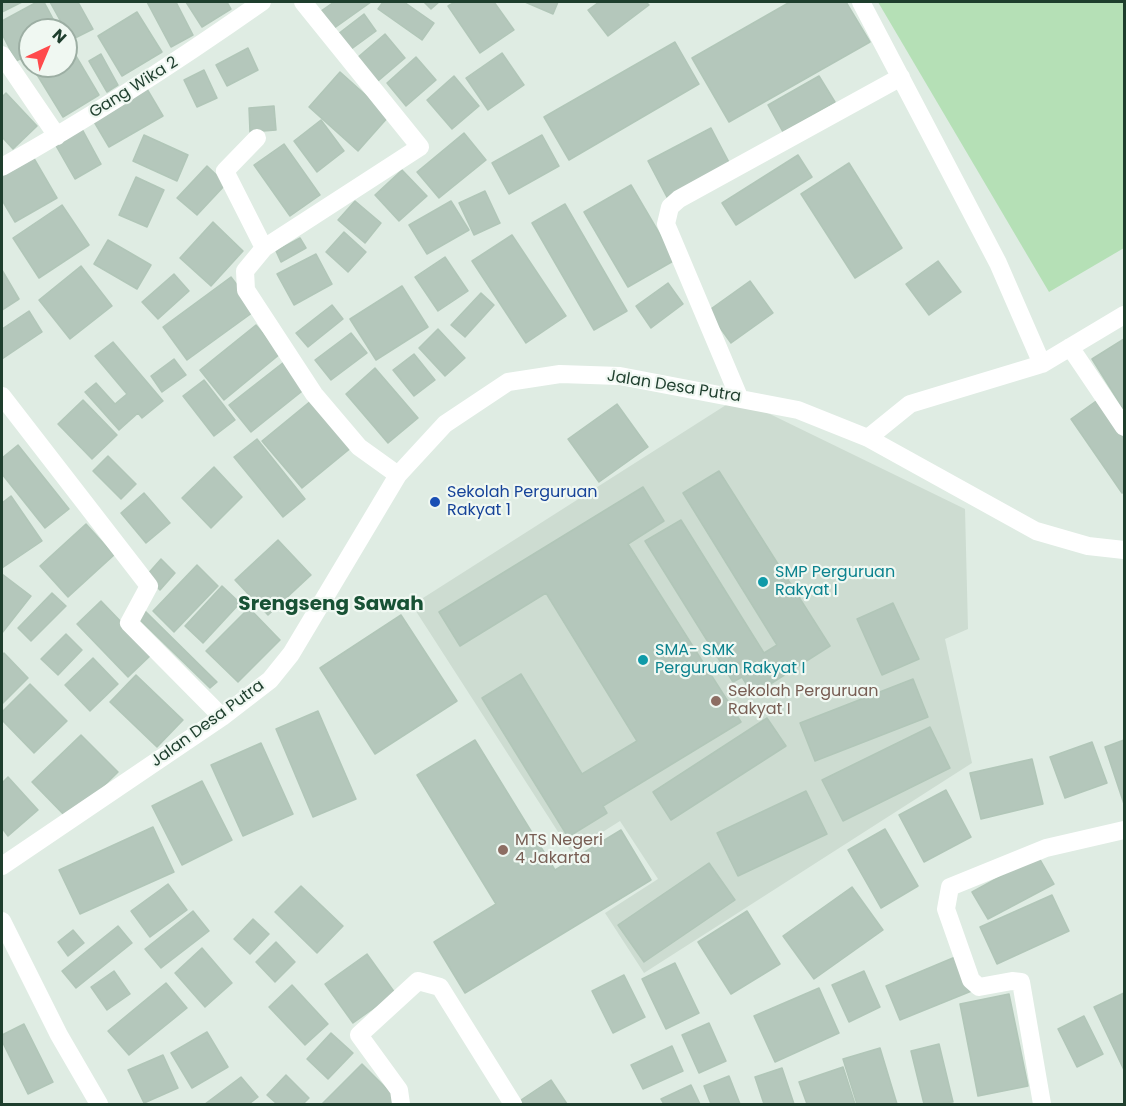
<!DOCTYPE html>
<style>
body{margin:0}
#map{position:relative;width:1126px;height:1106px;overflow:hidden;background:#dfece3;font-family:Poppins,sans-serif}
canvas{display:block}
.frame{position:absolute;inset:0;border:3px solid #1e3e2d;pointer-events:none}
.north{position:absolute;left:18px;top:18px;width:60px;height:60px;box-sizing:border-box;background:#f0f8f2;border:2px solid #9caea3;border-radius:50%;rotate:44deg;font-size:16px;font-weight:700;line-height:24px;text-align:center;color:#1e3e2d}
.north::after{content:'';display:block;margin:auto;width:21px;height:27px;background:#ff4a4c;clip-path:polygon(50% 0,100% 100%,50% 72%,0 100%)}
</style>
<div id="map">
<canvas width="1126" height="1106"></canvas>
<div class="frame"></div>
<div class="north">N</div>
</div>
<script>
const ctx = document.querySelector('canvas').getContext('2d');
ctx.lineJoin = 'round';
function fill(path, color) { ctx.fillStyle = color; ctx.fill(path, 'evenodd'); }
function strokePath(path, color, width, dash) { ctx.strokeStyle = color; ctx.lineWidth = width; ctx.lineCap = dash ? 'butt' : 'round'; ctx.setLineDash(dash || []); ctx.stroke(path); }
function write(font, color, halo, rows, align = 'center') {
  ctx.font = font + ' Poppins,sans-serif'; ctx.lineWidth = 4.5; ctx.setLineDash([]); ctx.textBaseline = 'middle'; ctx.strokeStyle = halo; ctx.fillStyle = color; for (const [text, x, y, turn = 0] of rows) {
    ctx.save(); ctx.translate(x, y); ctx.rotate((+turn || 0) * Math.PI / 180); ctx.textAlign = isNaN(turn) ? turn : align; if (halo) ctx.strokeText(text, 0, 0); ctx.fillText(text, 0, 0); ctx.restore();
  }
}
const built = new Path2D(`
 M737,398L965,509L968,629L945,639L972,763L644,973L605,913L658,879L620,821L571,852L412,605Z`);
const green = new Path2D(`
 M878,2H1124V248L1049,292Z`);
const building = new Path2D(`
 M2,2H22L2,12Z
 M37,2H44L59,30H30V54L16,61L2,34V21Z
 M50,2H78L93,29L71,40Z
 M147,2H176L193,35L171,47Z
 M186,2H227L231,9L202,27Z
 M334,2H371L333,29L321,11Z
 M383,2H404L434,23L422,40L378,9Z
 M424,2H439L431,9Z
 M455,2H494L514,30L480,53L448,6Z
 M525,2H558L553,14Z
 M599,2H646L649,5L608,36L588,10Z
 M790,2H846L870,42L729,122L692,58Z
 M137,12L162,52L122,76L98,36Z
 M364,14L376,31L350,50L338,34Z
 M385,34L405,58L378,81L357,58Z
 M675,42L699,84L569,160L544,117Z
 M248,48L258,70L227,86L216,65Z
 M73,51L99,95L63,117L36,73L48,66H66V55Z
 M502,53L524,85L488,110L466,78Z
 M101,54L118,85L107,92L89,61Z
 M416,57L436,80L406,106L387,83Z
 M204,70L217,98L197,107L184,80Z
 M340,72L389,116L358,151L309,107Z
 M454,76L479,106L452,129L427,100Z
 M819,76L835,102L783,132L768,105Z
 M147,89L163,116L109,147L93,120Z
 M6,93L37,126L13,149L2,137V97Z
 M274,106L276,130L250,132L249,108Z
 M321,120L344,151L317,172L294,141Z
 M711,128L732,168L669,201L648,161Z
 M82,129L101,164L75,179L55,144Z
 M464,133L486,160L439,198L417,172Z
 M144,135L188,155L177,181L133,161Z
 M542,135L559,166L509,194L492,163Z
 M284,144L320,195L290,216L254,165Z
 M32,155L57,198L15,222L2,200V172Z
 M798,155L812,177L736,225L722,203Z
 M849,163L902,248L855,278L801,194Z
 M207,166L226,184L197,215L177,198Z
 M402,170L427,196L399,221L375,195Z
 M136,177L164,190L147,227L119,215Z
 M631,185L675,260L628,287L584,212Z
 M485,191L500,223L474,235L459,203Z
 M355,201L381,223L365,243L338,220Z
 M451,201L469,230L427,254L409,225Z
 M565,204L627,311L594,330L532,223Z
 M62,205L89,245L39,278L13,238Z
 M213,222L243,251L211,286L180,258Z
 M344,232L366,252L348,272L326,252Z
 M512,235L566,316L526,343L472,261Z
 M300,238L306,248L281,262L276,251Z
 M108,240L151,265L137,289L94,264Z
 M316,254L332,284L294,305L277,274Z
 M445,257L468,291L438,311L415,277Z
 M938,261L961,292L929,315L906,284Z
 M81,266L112,306L70,339L39,300Z
 M2,270L19,299L2,310Z
 M174,274L189,291L158,319L142,302Z
 M231,277L256,310L187,360L163,327Z
 M750,281L773,313L731,343L708,311Z
 M668,283L683,304L651,328L636,306Z
 M402,286L428,327L376,360L350,319Z
 M481,293L494,305L465,337L451,325Z
 M332,305L343,319L308,347L296,333Z
 M29,311L42,332L2,359V329Z
 M256,325L280,354L224,400L200,370Z
 M438,329L465,358L445,376L419,348Z
 M351,333L367,353L331,380L315,360Z
 M1124,339V410L1092,359Z
 M113,342L163,401L142,418L138,413L119,430L85,392L96,383L115,404L127,394L95,356Z
 M414,354L435,380L414,396L393,370Z
 M174,359L186,375L162,392L151,376Z
 M284,362L306,388L251,432L229,405Z
 M375,368L418,418L388,443L346,394Z
 M204,380L235,420L214,436L183,396Z
 M1099,399L1124,436V492L1122,493L1071,419Z
 M83,400L117,435L92,459L58,424Z
 M312,400L352,447L302,488L262,441Z
 M617,404L648,447L599,482L568,439Z
 M257,439L305,499L283,517L234,457Z
 M18,445L69,509L45,528L2,474V458Z
 M108,456L136,484L121,499L93,471Z
 M214,467L242,497L211,528L182,498Z
 M719,471L830,646L753,695L742,677L733,682L645,541L681,520L764,653L777,645L683,493Z
 M643,487L664,521L628,544L741,722L603,806L607,813L568,837L482,698L521,674L582,774L637,741L546,593L460,646L439,612Z
 M144,493L170,523L146,543L121,513Z
 M11,496L42,541L2,568V503Z
 M86,524L114,555L68,597L40,566Z
 M278,540L311,575L268,615L235,580Z
 M161,559L175,573L160,590L146,576Z
 M197,565L218,586L174,632L153,611Z
 M2,574L31,596L2,633Z
 M222,586L240,603L203,643L185,626Z
 M52,593L66,606L31,641L18,628Z
 M101,601L152,654L128,677L77,624Z
 M893,603L919,659L882,675L857,619Z
 M249,608L280,640L238,682L206,651Z
 M144,610L217,682L210,688L137,617Z
 M401,615L457,701L375,754L320,668Z
 M66,634L82,650L58,675L41,659Z
 M4,653L28,678L2,704V655Z
 M93,658L118,684L90,711L65,685Z
 M136,675L183,720L157,747L110,702Z
 M913,679L928,717L815,761L800,723Z
 M30,684L67,721L34,753L2,720V712Z
 M318,711L356,799L313,817L276,729Z
 M767,718L786,746L671,820L653,792Z
 M930,727L950,768L843,821L822,780Z
 M81,735L118,772L69,820L32,782Z
 M475,740L555,870L621,830L651,880L465,993L434,942L496,904L417,775Z
 M1124,740V804L1105,747Z
 M1092,742L1107,783L1065,798L1050,757Z
 M261,743L293,814L243,836L211,765Z
 M1032,759L1043,804L981,819L970,773Z
 M8,777L38,810L8,836L2,828V783Z
 M202,781L232,840L182,865L152,806Z
 M946,790L971,837L924,862L899,815Z
 M806,791L827,834L738,876L717,833Z
 M153,827L174,872L80,914L59,870Z
 M885,829L918,886L881,908L848,850Z
 M1038,856L1054,884L988,919L972,892Z
 M709,863L735,900L644,962L618,925Z
 M168,884L187,910L150,937L131,911Z
 M301,886L343,926L317,953L275,912Z
 M852,887L883,930L814,979L783,936Z
 M1052,895L1069,931L997,964L980,927Z
 M193,911L209,931L161,968L145,949Z
 M747,911L780,964L731,994L698,942Z
 M253,919L269,934L250,954L234,939Z
 M118,926L132,943L76,988L62,971Z
 M73,930L84,943L68,956L58,942Z
 M276,942L295,962L275,982L256,962Z
 M202,948L232,983L205,1007L175,973Z
 M367,954L395,993L353,1023L325,984Z
 M960,955L974,990L900,1020L886,986Z
 M675,963L699,1013L666,1029L642,979Z
 M114,971L130,994L107,1010L91,987Z
 M864,971L880,1007L849,1022L832,985Z
 M624,975L645,1017L613,1033L592,991Z
 M166,983L187,1008L129,1055L108,1031Z
 M292,985L328,1024L305,1045L269,1007Z
 M819,988L839,1033L775,1062L754,1016Z
 M1124,993V1070L1094,1007Z
 M1009,994L1028,1086L978,1096L960,1004Z
 M1084,1016L1103,1054L1077,1067L1058,1029Z
 M709,1023L726,1061L699,1073L682,1035Z
 M24,1024L53,1082L28,1094L2,1041V1035Z
 M207,1032L228,1067L192,1088L171,1053Z
 M331,1033L353,1053L328,1079L307,1059Z
 M939,1044L953,1102L924,1104L911,1051Z
 M672,1046L683,1071L643,1089L631,1065Z
 M880,1048L897,1104H857L843,1059Z
 M163,1055L178,1088L144,1103L128,1070Z
 M362,1064L397,1099L392,1104H322Z
 M843,1067L855,1104H807L799,1082Z
 M782,1068L794,1104H764L755,1077Z
 M286,1075L309,1098L303,1104H277L267,1095Z
 M729,1076L740,1104H711L704,1086Z
 M241,1077L258,1097L249,1104H205Z
 M551,1080L567,1104H524L521,1100Z
 M691,1085L700,1104H664L661,1099Z`);
const minor = new Path2D(`
 M303,2L420,147L264,248L245,271L246,290L314,394L359,447L398,475
 M861,2L998,263L1042,364
 M2,55L57,136
 M257,138L225,171L264,248
 M2,167C92,117 178,61 262,2
 M1070,347L1124,427
 M2,396L149,586L129,623L222,717
 M739,397L666,224L670,207L679,199L901,77
 M868,438L910,404L1042,364L1124,315
 M2,866L222,717L270,680L291,654L398,475L445,424L508,382L560,374L620,376L798,410L868,438L1036,531L1088,546L1124,550
 M2,921L59,1035L99,1104
 M401,1104L399,1090L359,1035L418,981L440,987L513,1104
 M1042,1104L1021,982L1012,981L979,987L971,980L946,909L950,887L1046,848L1124,830`);
const markers = [
 [435,502,6,"#1a4fb4"],
 [763,582,6,"#0f9aa8"],
 [643,660,6,"#0f9aa8"],
 [716,701,6,"#8d6e63"],
 [503,850,6,"#8d6e63"]
];
const streetNames = [
 ["Gang Wika 2",134,88,-32],
 ["Jalan Desa Putra",674,387,9],
 ["Jalan Desa Putra",208,724,-36]
];
const transitNames = [
 ["Sekolah Perguruan",447,493],
 ["Rakyat 1",447,511]
];
const cultureNames = [
 ["SMP Perguruan",775,573],
 ["Rakyat I",775,591],
 ["SMA- SMK",655,651],
 ["Perguruan Rakyat I",655,669]
];
const educationNames = [
 ["Sekolah Perguruan",728,692],
 ["Rakyat I",728,710],
 ["MTS Negeri",515,841],
 ["4 Jakarta",515,859]
];
const quarterNames = [
 ["Srengseng Sawah",331,605]
];
fill(built, '#cddcd1');
fill(green, '#b5e0b6');
fill(building, '#b4c7bb');
strokePath(building, '#b1c6b8', 1.5);
strokePath(minor, '#fff', 18);
for (const [x, y, r, color] of markers) { const dot = new Path2D(); dot.arc(x, y, r, 0, 2 * Math.PI); ctx.fillStyle = color; ctx.fill(dot); strokePath(dot, '#f0f8f2', 2); }
write('16px', '#1e3e2d', '#f0f8f2', streetNames);
write('16px', '#164399', '#f0f8f2', transitNames, 'left');
write('16px', '#0d838f', '#f0f8f2', cultureNames, 'left');
write('16px', '#785e54', '#f0f8f2', educationNames, 'left');
write('bold 20px', '#185235', '#f0f8f2', quarterNames);
</script>
